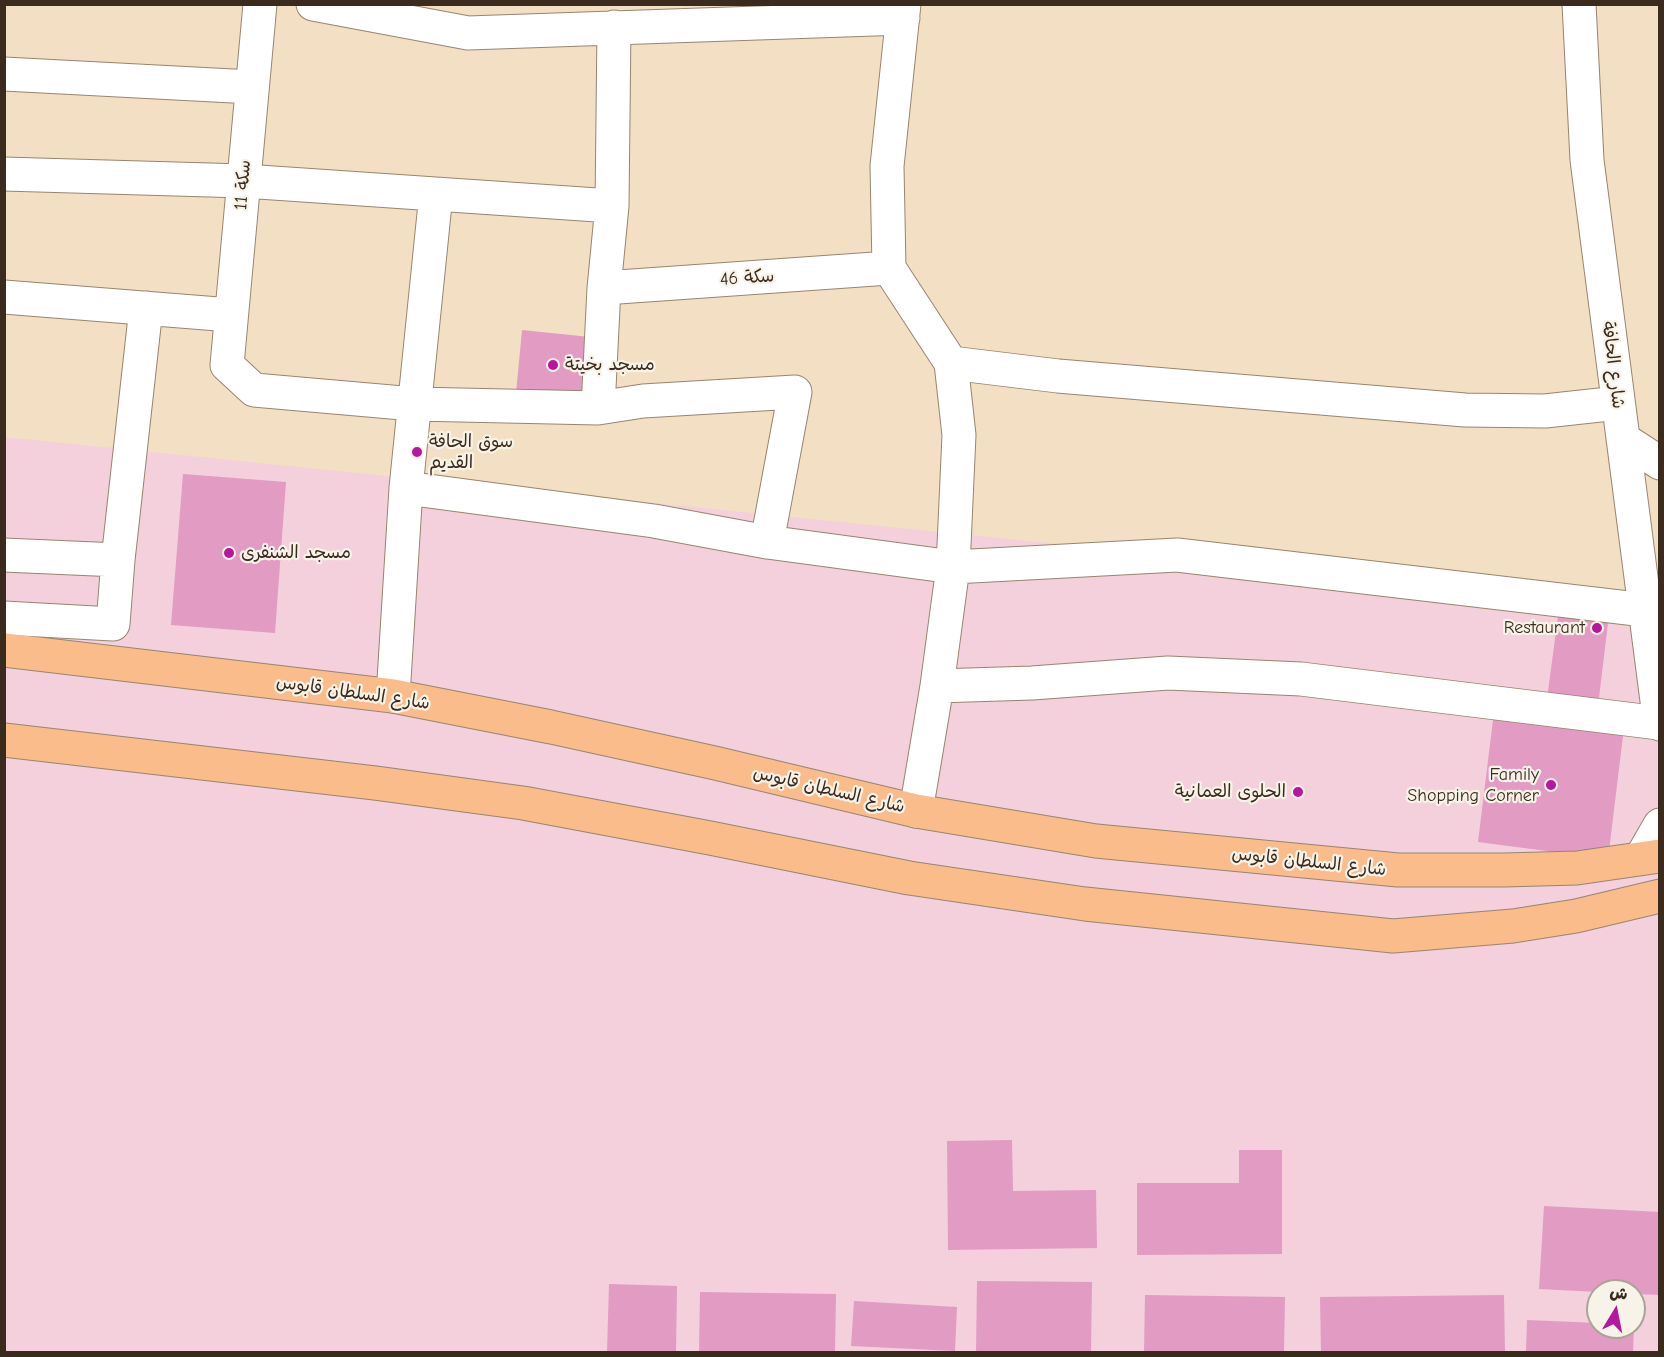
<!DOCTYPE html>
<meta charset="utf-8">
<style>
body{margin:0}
#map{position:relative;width:1664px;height:1357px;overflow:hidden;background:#f3e0c4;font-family:"Comic Neue","Playpen Sans Arabic",sans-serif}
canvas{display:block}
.frame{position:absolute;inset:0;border:6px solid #3b2a1e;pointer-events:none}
.north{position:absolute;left:1586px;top:1279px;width:60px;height:60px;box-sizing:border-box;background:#f7f3e8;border:2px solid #aca397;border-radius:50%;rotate:10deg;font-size:16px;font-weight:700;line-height:24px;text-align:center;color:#3b2a1e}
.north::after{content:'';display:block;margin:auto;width:21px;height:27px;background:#b5179e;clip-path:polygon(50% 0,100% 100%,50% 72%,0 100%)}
</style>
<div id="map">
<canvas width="1664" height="1357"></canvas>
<div class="frame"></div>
<div class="north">ش</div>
</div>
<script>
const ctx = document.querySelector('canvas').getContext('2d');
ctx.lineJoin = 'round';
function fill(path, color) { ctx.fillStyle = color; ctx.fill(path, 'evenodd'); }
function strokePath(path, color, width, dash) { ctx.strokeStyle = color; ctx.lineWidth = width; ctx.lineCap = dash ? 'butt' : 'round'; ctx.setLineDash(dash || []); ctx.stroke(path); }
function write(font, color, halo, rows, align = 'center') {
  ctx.font = font + ' "Comic Neue","Playpen Sans Arabic",sans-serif'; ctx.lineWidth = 4.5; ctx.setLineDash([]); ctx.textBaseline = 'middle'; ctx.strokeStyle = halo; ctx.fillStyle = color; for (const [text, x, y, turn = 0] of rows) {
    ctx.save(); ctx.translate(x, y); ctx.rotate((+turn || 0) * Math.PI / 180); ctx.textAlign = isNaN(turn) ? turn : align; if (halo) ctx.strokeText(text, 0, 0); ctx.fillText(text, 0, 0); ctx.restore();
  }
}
const built = new Path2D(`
 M4,437L1659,605V1352H5ZM1598,1291H1634V1327H1598Z`);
const building = new Path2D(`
 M522,330L590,337L583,401L516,393Z
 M183,474L286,482L275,633L171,625Z
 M1559,609L1609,615L1598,706L1547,699Z
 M1494,712L1624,728L1608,859L1478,842Z
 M1012,1140L1013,1191L1096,1190L1097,1248L948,1250L947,1141Z
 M1239,1150H1282V1254L1137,1255V1183H1239Z
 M1544,1206L1660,1212V1295L1634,1294V1291L1598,1292L1539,1289Z
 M977,1281L1092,1282L1091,1352H976Z
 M609,1284L677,1286L676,1352H607Z
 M700,1292L836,1294L835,1352H699Z
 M1145,1295L1285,1297L1284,1352H1144Z
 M1504,1295L1505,1352H1321L1320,1297Z
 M854,1301L957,1307L955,1351L851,1346Z
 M1527,1320L1598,1323V1327H1634L1633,1352H1526Z`);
const minor = new Path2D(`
 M260,4L227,365L254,390L414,404L598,408L643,401L795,392L767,542
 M313,4L468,33L903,18
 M904,4L887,166L889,268L951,363L959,435L953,567L937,686L916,811
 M1579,4L1587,160L1660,724
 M4,74L252,87
 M4,174L244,181L612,206
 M604,288L889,268
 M4,297L231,315
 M951,363L1058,376L1465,410L1545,411L1618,403
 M598,408L604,288L612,206L614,27
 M1623,439L1660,463
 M406,488L654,521L767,542L953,567L1177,555L1645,610
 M4,555L118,560
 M4,618L113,624L118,560L146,308
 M937,686L1032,683L1168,673L1301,679L1659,723
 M393,696L406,488L436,194
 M1641,858L1660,825`);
const major = new Path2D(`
 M4,650L393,696L551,727L715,763L916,811L1096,841L1398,870H1504L1577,868L1660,856
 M4,740L375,783L523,803L710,838L909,878L1085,904L1393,936L1513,926L1576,916L1660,896`);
const markers = [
 [553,365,6,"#b5179e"],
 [417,452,6,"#b5179e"],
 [229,553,6,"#b5179e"],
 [1597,628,6,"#b5179e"],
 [1551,785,6,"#b5179e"],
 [1298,792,6,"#b5179e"]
];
const streetNames = [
 ["سكة 11",243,185,-85],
 ["سكة 46",747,278,-4],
 ["شارع الحافة",1613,365,83],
 ["شارع السلطان قابوس",353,693,8],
 ["شارع السلطان قابوس",829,790,13],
 ["شارع السلطان قابوس",1309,862,6]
];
const poiNames = [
 ["مسجد بخيتة",565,365],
 ["سوق الحافة",429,442],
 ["القديم",429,463],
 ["مسجد الشنفرى",241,553],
 ["Restaurant",1585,628,"right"],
 ["Family",1539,775,"right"],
 ["Shopping Corner",1539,796,"right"],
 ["الحلوى العمانية",1286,792,"right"]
];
fill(built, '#f4cfdc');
fill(building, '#e29bc3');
strokePath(minor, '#978571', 35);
strokePath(major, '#978571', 35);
strokePath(minor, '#fff', 33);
strokePath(major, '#f9bc8a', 33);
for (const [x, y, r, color] of markers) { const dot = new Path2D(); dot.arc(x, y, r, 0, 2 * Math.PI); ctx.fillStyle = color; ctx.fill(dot); strokePath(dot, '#f7f3e8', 2); }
write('18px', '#3b2a1e', '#f7f3e8', streetNames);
write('18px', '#3b2a1e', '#f7f3e8', poiNames, 'left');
</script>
